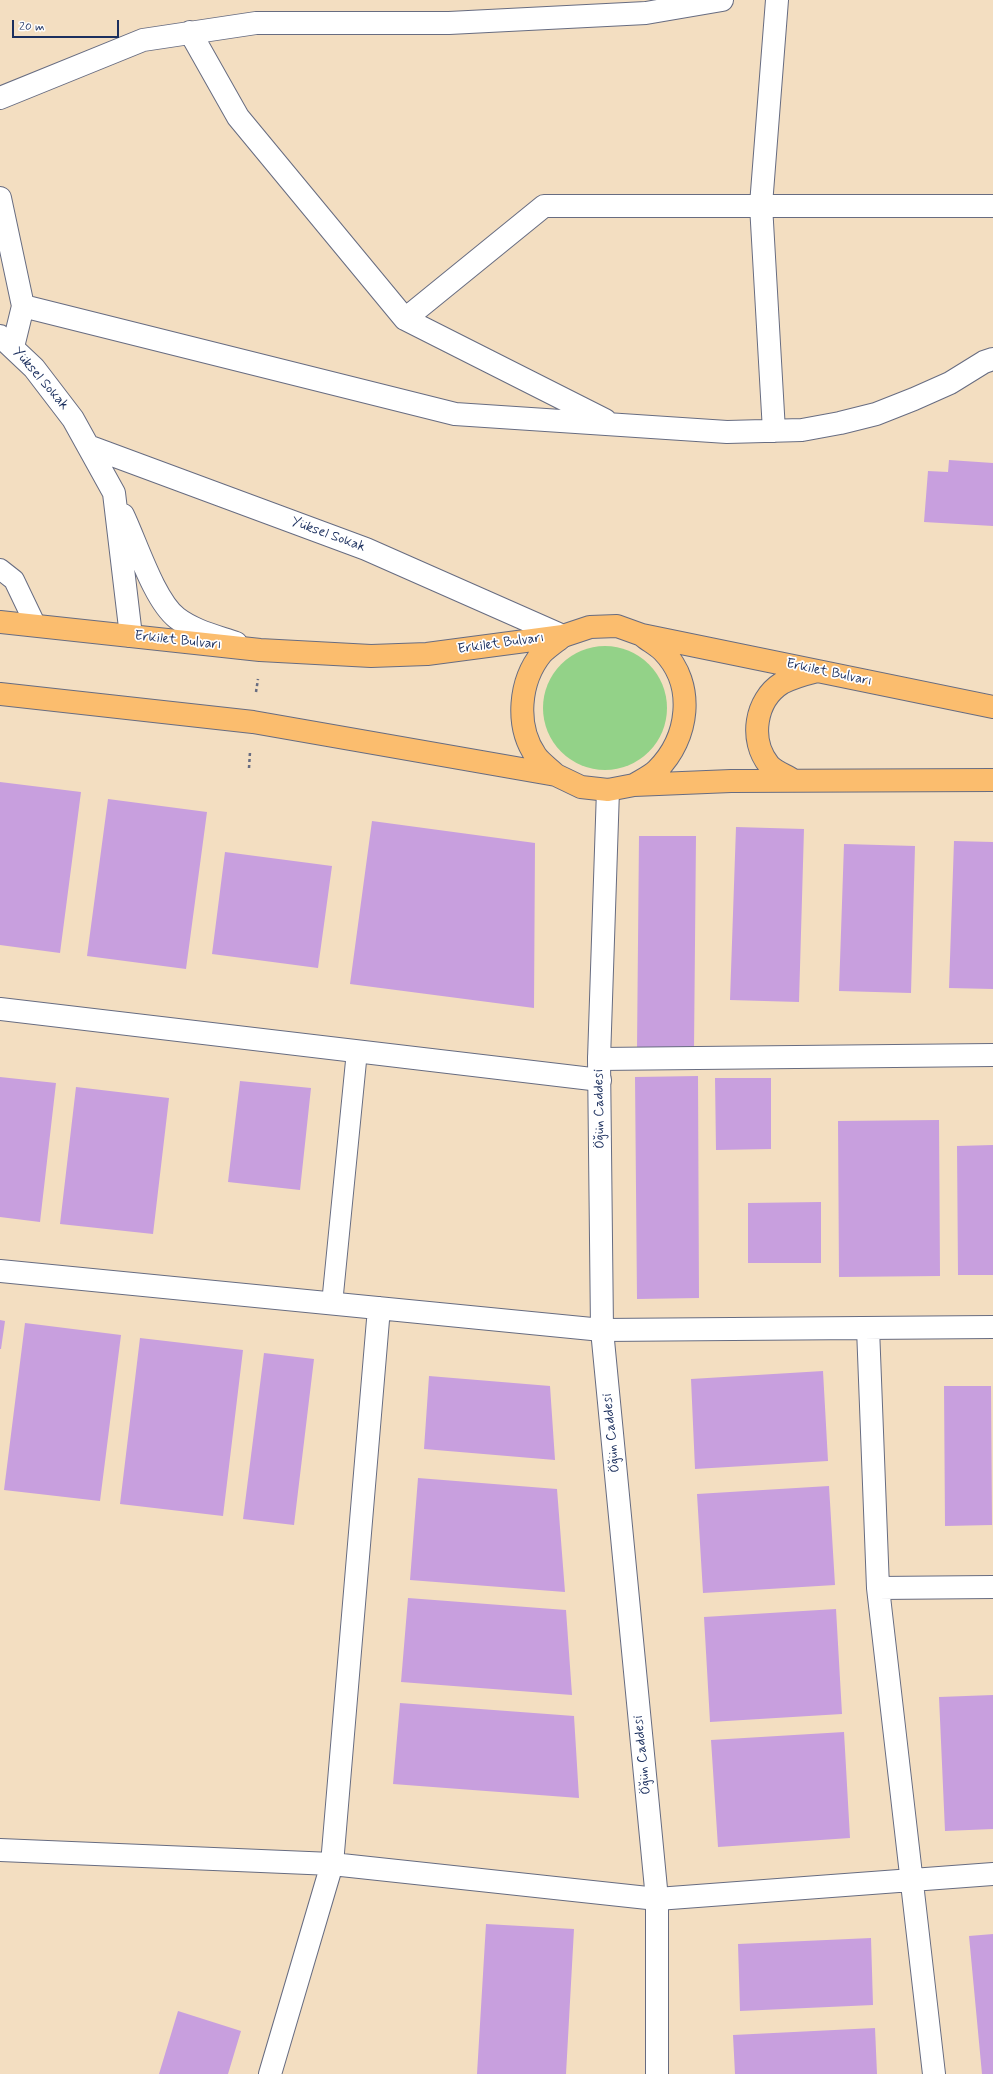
<!DOCTYPE html>
<meta charset="utf-8">
<style>
body{margin:0}
#map{position:relative;width:993px;height:2074px;overflow:hidden;background:#f3dec1;font-family:Mynerve,sans-serif}
canvas{display:block}
.scale{position:absolute;left:12px;top:20px;width:107px;height:18px;box-sizing:border-box;border:2px solid #1b2f5e;border-top:0;padding-left:5px;font-size:12px;line-height:14px;white-space:nowrap;color:#1b2f5e;-webkit-text-stroke:3px #fff;paint-order:stroke}
</style>
<div id="map">
<canvas width="993" height="2074"></canvas>
<div class="scale">20 m</div>
</div>
<script>
const ctx = document.querySelector('canvas').getContext('2d');
ctx.lineJoin = 'round';
function fill(path, color) { ctx.fillStyle = color; ctx.fill(path, 'evenodd'); }
function strokePath(path, color, width, dash) { ctx.strokeStyle = color; ctx.lineWidth = width; ctx.lineCap = dash ? 'butt' : 'round'; ctx.setLineDash(dash || []); ctx.stroke(path); }
function write(font, color, halo, rows, align = 'center') {
  ctx.font = font + ' Mynerve,sans-serif'; ctx.lineWidth = 3.5; ctx.setLineDash([]); ctx.textBaseline = 'middle'; ctx.strokeStyle = halo; ctx.fillStyle = color; for (const [text, x, y, turn = 0] of rows) {
    ctx.save(); ctx.translate(x, y); ctx.rotate((+turn || 0) * Math.PI / 180); ctx.textAlign = isNaN(turn) ? turn : align; if (halo) ctx.strokeText(text, 0, 0); ctx.fillText(text, 0, 0); ctx.restore();
  }
}
const green = new Path2D(`
 M543 708a62 62 0 1 1 124 0a62 62 0 1 1-124 0Z`);
const building = new Path2D(`
 M949,460L993,463V526L924,522L928,471L948,472Z
 M0,782L81,792L60,953L0,945Z
 M108,799L207,812L186,969L87,956Z
 M372,821L535,843L534,1008L350,984Z
 M736,827L804,829L799,1002L730,1000Z
 M639,836H696L694,1049L637,1048Z
 M954,841L993,842V989L949,988Z
 M844,844L915,846L911,993L839,991Z
 M225,852L332,866L318,968L212,954Z
 M698,1076L699,1298L637,1299L635,1077Z
 M0,1077L56,1083L40,1222L0,1217Z
 M715,1078H771V1149L716,1150Z
 M240,1081L311,1088L300,1190L228,1182Z
 M76,1087L169,1098L153,1234L60,1224Z
 M939,1120L940,1276L839,1277L838,1121Z
 M993,1145V1275H958L957,1146Z
 M821,1202V1263H748V1203Z
 M0,1320L5,1321L1,1349H0Z
 M25,1323L121,1335L100,1501L4,1490Z
 M140,1338L243,1350L223,1516L120,1504Z
 M264,1353L314,1359L294,1525L243,1519Z
 M823,1371L828,1461L695,1469L691,1379Z
 M429,1376L550,1386L555,1460L424,1449Z
 M944,1386H991L992,1525L945,1526Z
 M418,1478L557,1489L565,1592L410,1580Z
 M829,1486L835,1585L703,1593L697,1494Z
 M408,1598L566,1610L572,1695L401,1682Z
 M836,1609L842,1714L710,1722L704,1617Z
 M993,1695V1829L945,1831L939,1697Z
 M400,1703L574,1716L579,1798L393,1784Z
 M844,1732L850,1838L718,1847L711,1740Z
 M486,1924L574,1929L566,2074H477Z
 M993,1934V2074H982L969,1936Z
 M871,1938L873,2005L740,2011L738,1944Z
 M178,2011L241,2031L228,2074H159Z
 M875,2028L877,2074H735L733,2035Z`);
const path = new Path2D(`
 M256,692L258,679
 M249,768L250,752`);
const service = new Path2D(`
 M0,569L14,580L36,626
 M332,1304L357,1051`);
const minor = new Path2D(`
 M190,32L238,117L405,319L605,420
 M0,98L143,40L256,23H449L646,13L722,0
 M0,198L23,306
 M405,319L544,206H993
 M13,347L23,306L455,414L727,432L802,430L840,423L876,414L914,399L950,383L984,362L993,359
 M774,431L761,205L777,0
 M0,1009L600,1080
 M599,1059L993,1055
 M0,1271L602,1330L993,1327
 M868,1328L878,1588L934,2074
 M878,1588L993,1587
 M0,1850L332,1864L657,1899L993,1874
 M270,2074L332,1864L379,1308`);
const tertiary = new Path2D(`
 M0,336L34,368L73,419L114,493L131,636
 M88,446L366,549L563,636
 M123,515C136,542 154,600 177,618C194,631 216,636 236,643
 M608,790L599,1059L602,1330L657,1899V2074`);
const primary = new Path2D(`
 M0,622L260,650L371,656L427,654L563,636L590,627L617,626L642,635L993,707
 M0,694L253,722L556,775L581,787L608,790L634,785L731,781L993,780
 M556,775C550,769 541,763 536,756C515,726 519,681 542,653C548,647 557,641 563,636
 M793,780C785,775 774,771 769,765C749,740 755,700 782,683C793,677 805,674 817,671
 M634,785C642,780 651,776 657,770C689,738 696,685 663,651C657,645 649,641 643,636`);
const streetNames = [
 ["Yüksel Sokak",40,379,49],
 ["Yüksel Sokak",328,535,20],
 ["Erkilet Bulvarı",178,641,6],
 ["Erkilet Bulvarı",501,644,-8],
 ["Erkilet Bulvarı",829,673,12],
 ["Öğün Caddesi",600,1109,-91],
 ["Öğün Caddesi",612,1433,-96],
 ["Öğün Caddesi",643,1755,-96]
];
fill(green, '#93d288');
fill(building, '#c89fde');
strokePath(service, '#676c81', 22);
strokePath(minor, '#676c81', 24);
strokePath(tertiary, '#676c81', 24);
strokePath(primary, '#676c81', 24);
strokePath(path, '#676c81', 2.5, [3, 3]);
strokePath(service, '#fff', 20);
strokePath(minor, '#fff', 22);
strokePath(tertiary, '#fff', 22);
strokePath(primary, '#fbbd6e', 22);
write('14px', '#1b2f5e', '#fff', streetNames);
</script>
